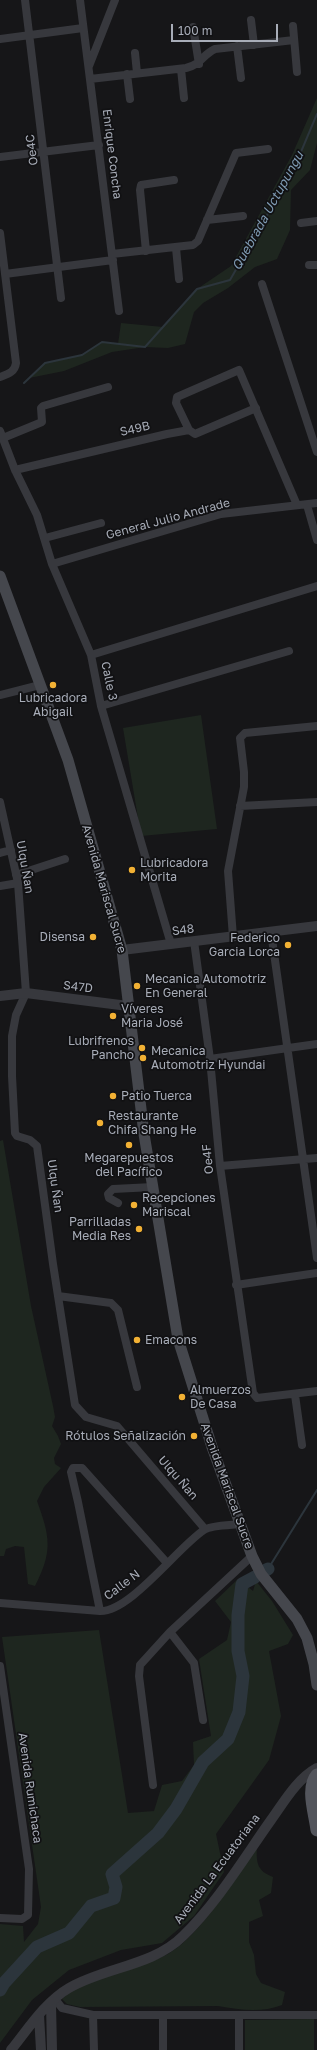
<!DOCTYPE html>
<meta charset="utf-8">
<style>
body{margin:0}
#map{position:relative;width:317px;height:2050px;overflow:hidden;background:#161618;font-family:"Golos Text",sans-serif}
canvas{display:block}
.scale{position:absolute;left:171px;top:24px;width:107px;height:18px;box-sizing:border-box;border:2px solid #a8adb8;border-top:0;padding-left:5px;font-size:12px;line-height:14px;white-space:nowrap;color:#a8adb8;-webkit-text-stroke:3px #111113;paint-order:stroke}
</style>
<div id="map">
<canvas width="317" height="2050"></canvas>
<div class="scale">100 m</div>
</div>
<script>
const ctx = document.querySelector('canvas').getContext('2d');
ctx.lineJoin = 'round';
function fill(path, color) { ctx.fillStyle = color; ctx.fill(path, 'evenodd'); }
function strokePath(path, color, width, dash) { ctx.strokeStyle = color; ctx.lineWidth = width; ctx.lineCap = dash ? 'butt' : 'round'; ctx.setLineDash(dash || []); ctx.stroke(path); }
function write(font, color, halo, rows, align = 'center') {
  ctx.font = font + ' "Golos Text",sans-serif'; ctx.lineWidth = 3.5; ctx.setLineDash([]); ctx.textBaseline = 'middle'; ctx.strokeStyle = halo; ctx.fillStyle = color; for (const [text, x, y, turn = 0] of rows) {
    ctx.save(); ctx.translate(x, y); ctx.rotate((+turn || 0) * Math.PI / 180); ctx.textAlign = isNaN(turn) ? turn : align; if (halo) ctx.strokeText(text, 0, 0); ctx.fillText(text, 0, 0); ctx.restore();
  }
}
const green = new Path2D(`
 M317,98V143L310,170L291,190L290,230L277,259L255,267L228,288L203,303L194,312L185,344L168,348L145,347L112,352L64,371L29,378L45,363L82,355L102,342L118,344L121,323L163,327L197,289L231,266L292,155Z
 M201,715L217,829L141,836L123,728Z
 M3,1140L31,1306L53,1406L55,1417L52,1426L58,1436L61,1444L54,1458L55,1464L61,1468L44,1487L37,1501C50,1537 53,1551 35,1586L28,1584L24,1547L15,1546L6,1549L4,1556H0V1141Z
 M238,1579L253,1591L256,1581L272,1601L293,1635L288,1644L269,1651L281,1716L269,1760L216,1834L224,1872L194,1916L162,1943L121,1950L69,1970L32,2000L0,2043V1924L23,1926L24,1942L38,1924L41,1907L2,1637L99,1630L128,1813L154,1811L162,1785L182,1781L194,1765L193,1742L211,1736L199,1659L227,1640L231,1622L215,1601Z
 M257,1847C256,1862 257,1871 273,1877L271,1893L259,1900L263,1916L249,1922V1942L254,1955L256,1974L261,1983L285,1992L282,2005C262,2013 240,2010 218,2006L80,2007L67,2004L62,1999C88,1974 130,1971 162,1957C198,1941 234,1879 257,1847Z
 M314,2019V2050H245V2020Z`);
const stream = new Path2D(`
 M24,383L45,363L82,355L102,342L145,347L197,289L230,280L295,166L317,114
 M268,1569L317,1490`);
const river = new Path2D(`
 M266,1570L268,1569
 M0,1990L4,1983L37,1947L69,1933L91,1906L114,1898L116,1887L112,1874L158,1833L176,1809L203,1762L228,1739L239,1712L243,1676L238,1651V1615L242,1584L255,1577`);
const minor = new Path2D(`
 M25,0L61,298
 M80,0L119,311
 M251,20L254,45
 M293,26L297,72
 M193,27L199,64
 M0,39L83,28
 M237,46L241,78
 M135,53L137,73
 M89,66L115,0
 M181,69L184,98
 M127,74L130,99
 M90,79L186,68C202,64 202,55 215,49L294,40
 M0,157L99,145
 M207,220L243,216
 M301,223L317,221
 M0,233L16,363C15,372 8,374 0,377
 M176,248L179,279
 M146,251L140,190L141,185L174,180
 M112,254L193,245L198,241L236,153L268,149
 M309,265H317
 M5,274L113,260
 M262,284L317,452
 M189,430L176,403L177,397L239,370L297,505
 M0,431L15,470L37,515L52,564L91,655L101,706L171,944
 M3,438L42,422L41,408L43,406L108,387
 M15,470L167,434L189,430L195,434L256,408
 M307,505L317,540
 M45,538L101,523
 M52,564L221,514L317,503
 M91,655L317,586
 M0,695L40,685
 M101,706L289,651
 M0,802L18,883L26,993L16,1015L12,1036V1076L15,1133L17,1136L30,1140L37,1146L53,1264L75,1405L86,1417L117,1426L205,1529
 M240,806L317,802
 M0,853L11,850
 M16,875L65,859
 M0,886L18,883
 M271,932L317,1258
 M233,937L228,871L244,787V772L240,738L245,733L317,726
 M194,941L210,1059L220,1166L253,1393L257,1398L317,1391
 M210,1059L317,1044
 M220,1166L317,1158
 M118,1203L109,1198L108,1194L113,1189L153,1187
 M236,1285L317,1273
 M58,1296L111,1303L118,1310L137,1387
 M295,1395L302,1445
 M0,1603L100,1611C130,1612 178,1547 204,1530C210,1525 232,1525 240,1524
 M100,1611L78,1502L71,1472L73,1468H82L167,1563
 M170,1632L194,1663L203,1720
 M0,1666L29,1869L28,1915L22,1919L0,1918
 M153,1785L139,1676L140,1665L170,1632L252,1556
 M55,1999L62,2008L93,2015H317
 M93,2015L94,2050
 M163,2015V2050
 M239,2050V2015`);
const tertiary = new Path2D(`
 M122,950L317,926
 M0,996L26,993L128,1006
 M51,2003L52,2050
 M39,2015L41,2050
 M11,2050C28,2029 45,2002 69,1988C105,1967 153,1966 183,1936C217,1903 244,1858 271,1820C284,1802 297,1779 317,1768`);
const secondary = new Path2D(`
 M0,576L68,760L122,950L144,1134L178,1339L212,1447L252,1556L261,1574L297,1619L307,1638L314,1664L317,1685`);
const primary = new Path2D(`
 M317,1775C306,1788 315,1813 317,1830`);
const markers = [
 [53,685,4,"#f2b134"],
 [132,870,4,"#f2b134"],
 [93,937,4,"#f2b134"],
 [288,945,4,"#f2b134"],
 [137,986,4,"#f2b134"],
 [113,1016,4,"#f2b134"],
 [142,1048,4,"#f2b134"],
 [143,1058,4,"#f2b134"],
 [113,1096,4,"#f2b134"],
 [100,1123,4,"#f2b134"],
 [129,1145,4,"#f2b134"],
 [134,1205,4,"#f2b134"],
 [139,1229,4,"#f2b134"],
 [137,1340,4,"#f2b134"],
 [182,1397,4,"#f2b134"],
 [194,1436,4,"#f2b134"]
];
const streetNames = [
 ["Oe4C",32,150,-97],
 ["Enrique Concha",112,154,83],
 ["S49B",135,429,-13],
 ["General Julio Andrade",168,519,-15],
 ["Calle 3",109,681,78],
 ["Ulqu Ñan",25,867,80],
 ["Avenida Mariscal Sucre",104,889,74],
 ["S48",183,930,-7],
 ["S47D",78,987,7],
 ["Oe4F",208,1159,-96],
 ["Ulqu Ñan",55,1186,82],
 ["Ulqu Ñan",178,1478,49],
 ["Avenida Mariscal Sucre",227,1486,70],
 ["Calle N",122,1585,-37],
 ["Avenida Rumichaca",30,1788,82],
 ["Avenida La Ecuatoriana",217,1869,-53]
];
const poiNames = [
 ["Lubricadora",53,698,"center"],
 ["Abigail",53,712,"center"],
 ["Lubricadora",140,863],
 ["Morita",140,877],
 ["Disensa",85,937,"right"],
 ["Federico",280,938,"right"],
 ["Garcia Lorca",280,952,"right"],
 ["Mecanica Automotriz",145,979],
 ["En General",145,993],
 ["Víveres",121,1009],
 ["Maria José",121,1023],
 ["Lubrifrenos",134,1041,"right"],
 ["Pancho",134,1055,"right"],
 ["Mecanica",151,1051],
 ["Automotriz Hyundai",151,1065],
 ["Patio Tuerca",121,1096],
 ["Restaurante",108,1116],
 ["Chifa Shang He",108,1130],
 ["Megarepuestos",129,1158,"center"],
 ["del Pacífico",129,1172,"center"],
 ["Recepciones",142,1198],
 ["Mariscal",142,1212],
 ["Parrilladas",131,1222,"right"],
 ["Media Res",131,1236,"right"],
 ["Emacons",145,1340],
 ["Almuerzos",190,1390],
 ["De Casa",190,1404],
 ["Rótulos Señalización",186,1436,"right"]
];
const waterNames = [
 ["Quebrada Uctupungu",268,211,-61]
];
fill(green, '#1e261f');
strokePath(stream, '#2c353c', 2);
strokePath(river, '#2c353c', 13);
strokePath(minor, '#37383d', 8);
strokePath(tertiary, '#37383d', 10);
strokePath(secondary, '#45474d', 11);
strokePath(primary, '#53555c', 13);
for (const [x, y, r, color] of markers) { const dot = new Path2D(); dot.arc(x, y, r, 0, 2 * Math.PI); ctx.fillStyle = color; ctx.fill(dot); strokePath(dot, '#111113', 1.5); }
write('12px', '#a8adb8', '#111113', streetNames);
write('12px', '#a8adb8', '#111113', poiNames, 'left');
write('italic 13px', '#7f9bb3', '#111113', waterNames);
</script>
